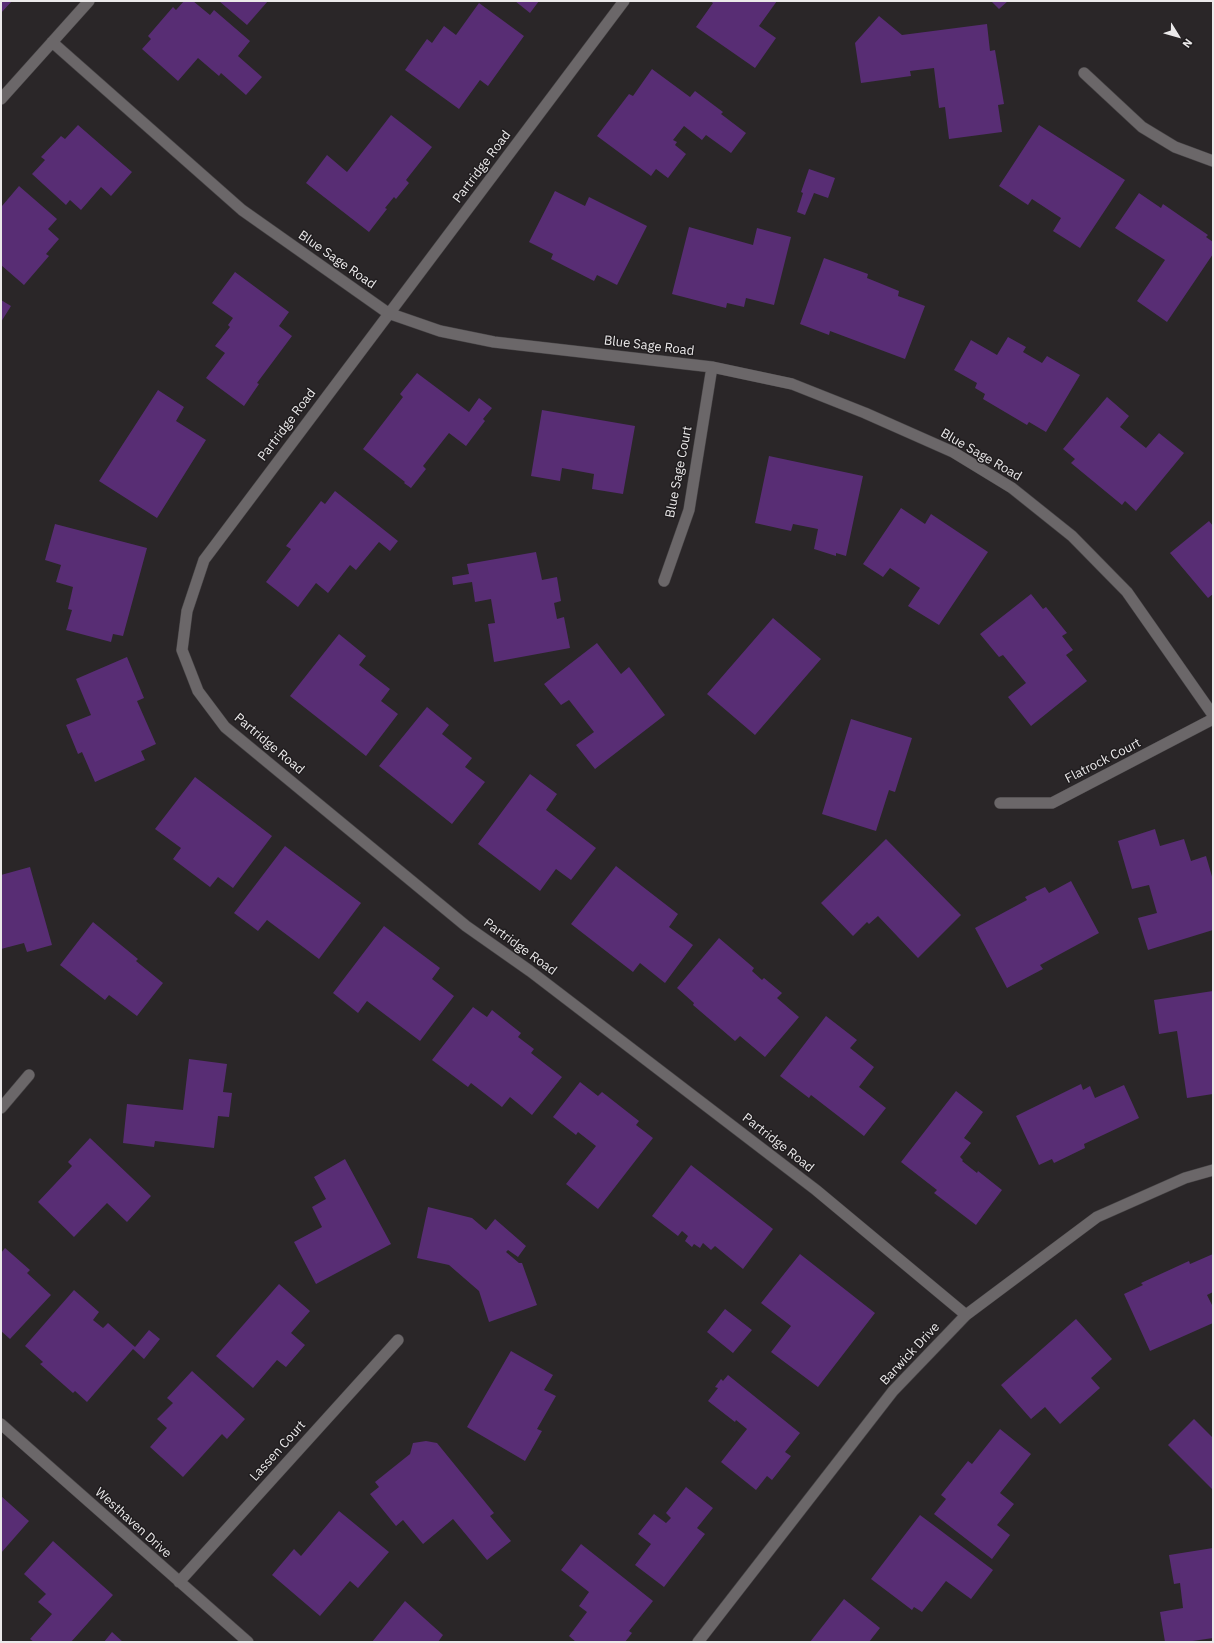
<!DOCTYPE html>
<style>
body{margin:0}
#map{position:relative;width:1214px;height:1643px;overflow:hidden;background:#2a2628;font-family:"IBM Plex Sans",sans-serif}
canvas{display:block}
.frame{position:absolute;inset:0;border:2px solid #ebe9ea;pointer-events:none}
.north{position:absolute;left:1158px;top:16px;width:40px;height:40px;-webkit-text-stroke:3px #201d1f;paint-order:stroke;rotate:127deg;font-size:11px;font-weight:700;line-height:16px;text-align:center;color:#ebe9ea}
.north::after{content:'';display:block;margin:auto;width:14px;height:18px;background:#ebe9ea;clip-path:polygon(50% 0,100% 100%,50% 72%,0 100%)}
</style>
<div id="map">
<canvas width="1214" height="1643"></canvas>
<div class="frame"></div>
<div class="north">N</div>
</div>
<script>
const ctx = document.querySelector('canvas').getContext('2d');
ctx.lineJoin = 'round';
function fill(path, color) { ctx.fillStyle = color; ctx.fill(path, 'evenodd'); }
function strokePath(path, color, width, dash) { ctx.strokeStyle = color; ctx.lineWidth = width; ctx.lineCap = dash ? 'butt' : 'round'; ctx.setLineDash(dash || []); ctx.stroke(path); }
function write(font, color, halo, rows, align = 'center') {
  ctx.font = font + ' "IBM Plex Sans",sans-serif'; ctx.lineWidth = 3; ctx.setLineDash([]); ctx.textBaseline = 'middle'; ctx.strokeStyle = halo; ctx.fillStyle = color; for (const [text, x, y, turn = 0] of rows) {
    ctx.save(); ctx.translate(x, y); ctx.rotate((+turn || 0) * Math.PI / 180); ctx.textAlign = isNaN(turn) ? turn : align; if (halo) ctx.strokeText(text, 0, 0); ctx.fillText(text, 0, 0); ctx.restore();
  }
}
const building = new Path2D(`
 M1,1H12L1,13Z
 M184,1H193L210,15L214,10L250,41L238,56L262,77L246,95L221,73L219,76L198,58L178,81L142,49L151,39L148,36L173,7L176,10Z
 M219,1H268L247,25Z
 M515,1H539L530,13Z
 M710,1H777L759,26L776,38L755,68L696,27L713,3Z
 M991,1H1008L999,9Z
 M479,3L524,36L488,86L480,80L459,109L405,70L427,39L432,43L444,26L456,35Z
 M879,16L902,35L987,24L990,51L995,50L1004,104L998,105L1002,132L949,139L945,107L939,108L934,68L910,71L911,76L861,83L855,43Z
 M652,69L690,97L695,91L723,112L721,114L746,133L731,153L706,135L702,140L684,126L673,140L677,142L675,145L686,154L668,178L656,169L651,176L597,136L629,94L633,96Z
 M391,115L432,147L406,180L409,183L396,199L394,197L385,208L387,209L369,232L306,183L327,155L347,172Z
 M78,125L132,172L111,196L101,187L81,210L70,200L66,205L32,174L45,160L41,157L61,136L65,139Z
 M1039,125L1125,180L1080,248L1053,231L1061,218L1032,199L1028,205L999,186Z
 M809,169L835,178L828,198L814,193L805,215L797,212L803,193L801,192Z
 M19,186L57,219L48,229L59,239L46,254L49,256L24,285L1,265V205L2,206Z
 M555,191L585,206L589,197L647,226L617,285L597,275L594,281L551,259L553,254L529,242Z
 M1139,193L1161,208L1163,204L1208,235L1206,237L1213,242V254L1167,322L1137,301L1165,260L1115,228Z
 M689,227L753,245L757,228L791,237L774,305L746,298L744,307L727,303L726,308L672,294Z
 M824,258L868,274L867,278L899,291L898,296L925,306L905,359L830,331L829,335L800,324Z
 M235,272L289,312L279,326L292,336L257,383L259,384L244,406L206,378L225,353L215,346L230,327L228,325L233,318L212,303Z
 M1,300L11,306L1,322Z
 M1008,337L1026,347L1023,352L1042,363L1047,356L1080,375L1046,432L1029,422L1027,425L983,399L985,394L975,388L977,383L954,370L971,340L997,355Z
 M417,373L469,412L479,398L492,408L483,419L485,421L466,446L449,433L423,466L426,469L411,488L404,483L405,482L363,449L403,397L400,394Z
 M158,390L184,407L176,421L206,440L157,518L99,481Z
 M1107,397L1129,416L1120,427L1146,448L1159,433L1184,453L1136,511L1125,501L1122,505L1071,463L1075,459L1063,449Z
 M542,410L635,426L623,494L592,489L594,474L562,468L560,481L531,476Z
 M769,456L863,476L846,556L836,553V556L814,549L818,529L793,524L791,531L755,523Z
 M335,491L398,541L390,551L379,542L356,570L350,565L328,593L316,583L298,607L266,582L291,549L286,546L321,501L325,504Z
 M901,508L925,524L931,514L988,552L939,625L908,606L920,588L890,568L883,577L863,564Z
 M1209,521L1213,526V594L1208,598L1170,553Z
 M55,524L147,548L123,636L113,634L111,642L66,630L72,610L68,609L73,587L56,582L61,565L45,560Z
 M536,552L542,580L557,577L561,601L554,603L557,619L564,617L570,648L494,662L488,624L495,623L491,599L475,602L472,582L453,585L452,577L469,574L467,564Z
 M1031,594L1043,609L1046,607L1067,633L1062,636L1073,650L1066,655L1087,681L1031,726L1008,697L1026,683L1003,655L999,657L980,634Z
 M773,618L821,659L755,735L707,694Z
 M339,634L366,656L359,665L390,689L381,701L398,714L366,756L290,696Z
 M597,643L621,674L629,667L665,715L595,769L576,745L594,732L569,700L561,705L544,684Z
 M127,657L144,698L137,701L156,744L141,751L145,760L95,782L82,752L78,754L66,725L91,715L76,679Z
 M427,707L449,725L442,734L472,758L465,767L485,782L452,824L379,766Z
 M851,719L912,738L895,792L889,790L876,831L822,814Z
 M530,774L557,794L546,810L596,848L571,880L556,869L540,891L478,844Z
 M195,777L272,836L233,888L218,877L210,887L173,859L181,848L155,829Z
 M1155,829L1160,846L1184,839L1191,861L1206,856L1213,880V930L1148,950L1138,918L1157,913L1149,885L1132,889L1118,841Z
 M886,839L961,915L918,958L878,916L869,924L867,922L853,936L821,903Z
 M285,846L361,903L319,959L267,920L258,931L234,913Z
 M616,866L678,914L669,927L693,945L665,983L640,963L633,972L571,924Z
 M30,867L52,945L27,952L24,943L1,949V875Z
 M1071,881L1099,933L1040,965L1043,969L1007,988L975,928L1027,900L1025,897L1045,887L1049,893Z
 M93,922L138,959L136,961L163,983L137,1016L109,995L105,1000L60,965Z
 M384,926L440,968L432,979L454,996L420,1041L367,1001L358,1013L333,993Z
 M719,938L754,968L752,971L762,980L764,978L782,993L777,998L799,1017L765,1057L740,1036L735,1041L693,1005L694,1003L677,988Z
 M1213,991V1094L1187,1098L1177,1031L1159,1034L1154,1000Z
 M473,1007L487,1017L492,1010L521,1033L518,1037L534,1049L531,1053L562,1077L532,1115L510,1097L502,1107L471,1083L468,1087L432,1060Z
 M826,1016L857,1040L850,1048L874,1067L859,1087L886,1108L864,1136L811,1095L809,1098L780,1076Z
 M189,1059L227,1064L223,1092L232,1093L229,1117L218,1116L214,1148L155,1141L154,1147L123,1143L127,1104L183,1110Z
 M580,1082L598,1096L602,1092L639,1121L636,1125L653,1138L598,1209L566,1184L596,1146L578,1132L576,1135L553,1117Z
 M1081,1084L1083,1090L1090,1086L1095,1098L1124,1085L1139,1118L1084,1144L1085,1148L1054,1163L1052,1159L1039,1165L1016,1116Z
 M956,1091L983,1112L964,1138L971,1143L960,1157L963,1160L962,1161L977,1173L978,1171L1002,1190L976,1225L934,1193L937,1190L901,1162Z
 M90,1138L151,1196L127,1222L107,1203L74,1237L38,1202L72,1166L68,1162Z
 M345,1159L391,1244L316,1284L294,1242L322,1227L312,1207L326,1199L314,1177Z
 M691,1165L773,1229L743,1269L715,1246L711,1250L703,1243L700,1248L694,1244L692,1247L685,1241L688,1236L682,1231L678,1236L652,1216Z
 M428,1207L472,1218L486,1230L495,1219L526,1246L518,1257L508,1250L506,1252L519,1263H522L537,1305L489,1322L479,1291L449,1265L417,1258Z
 M5,1248L30,1270L27,1273L51,1295L10,1339L1,1331V1253Z
 M800,1254L875,1313L818,1387L771,1352L791,1326L761,1303Z
 M1213,1254V1292L1207,1295L1213,1307V1323L1150,1351L1124,1294L1143,1285L1141,1283L1189,1261L1190,1264Z
 M279,1284L310,1311L291,1333L305,1345L286,1367L277,1360L253,1388L216,1356Z
 M74,1290L99,1312L93,1320L103,1328L108,1323L135,1347L149,1330L160,1339L144,1359L133,1349L87,1402L75,1391L73,1393L40,1364L43,1362L25,1346Z
 M725,1309L752,1330L733,1353L707,1332Z
 M1076,1319L1112,1359L1091,1378L1100,1388L1060,1424L1045,1407L1031,1419L1001,1385Z
 M511,1351L553,1375L544,1390L556,1396L537,1429L542,1431L525,1461L467,1427Z
 M192,1371L245,1419L227,1439L222,1434L183,1477L150,1447L167,1428L157,1419L173,1403L167,1398Z
 M728,1375L800,1433L785,1452L791,1456L772,1480L767,1476L756,1490L721,1462L747,1429L736,1420L735,1422L708,1401L718,1388L715,1387L721,1379L723,1381Z
 M1194,1419L1213,1438V1490L1168,1445Z
 M1000,1429L1031,1454L1000,1493L1014,1504L997,1525L1010,1535L992,1559L934,1514L946,1499L941,1495L968,1461L972,1464Z
 M426,1441L437,1443L494,1513L490,1516L511,1541L487,1560L453,1519L423,1544L403,1520L396,1526L370,1494L379,1487L375,1482L410,1454L413,1443Z
 M686,1487L713,1508L697,1528L705,1534L664,1587L635,1565L651,1544L638,1534L654,1514L666,1523L671,1518L666,1513Z
 M1,1496L29,1521L1,1553Z
 M339,1511L389,1552L358,1588L350,1581L320,1616L272,1575L294,1549L301,1556Z
 M920,1515L993,1570L971,1599L946,1581L922,1612L914,1607L912,1610L871,1579Z
 M53,1541L113,1595L71,1642H34L30,1639L52,1614L38,1602L46,1594L24,1574Z
 M581,1544L653,1601L629,1631L632,1633L625,1642H576L569,1636L587,1612L579,1606L589,1592L561,1570Z
 M1213,1548V1638L1186,1642H1165L1160,1612L1183,1608L1180,1583L1174,1584L1169,1555Z
 M844,1599L880,1628L869,1642H810Z
 M405,1601L443,1635L438,1642H372Z
 M112,1632L123,1642H104Z`);
const minor = new Path2D(`
 M624,1L204,560L187,611L182,650L198,691L225,727L466,926L530,971L816,1190L966,1315
 M52,42L242,210L388,313L440,331L494,342L712,367L792,384L865,413L953,452L1012,488L1072,536L1127,592L1213,715
 M1084,73L1142,127L1175,147L1213,161
 M1,99L89,1
 M664,581L689,510L712,367
 M1000,803H1052L1213,719
 M1,1108L29,1075
 M1,1424L248,1642
 M179,1582L398,1340
 M698,1642L893,1391L966,1315L1097,1217L1185,1178L1213,1170`);
const streetNames = [
 ["Partridge Road",482,167,-53],
 ["Blue Sage Road",337,260,35],
 ["Blue Sage Road",649,346,7],
 ["Partridge Road",287,425,-53],
 ["Blue Sage Road",981,455,30],
 ["Blue Sage Court",679,472,-79],
 ["Partridge Road",269,744,40],
 ["Flatrock Court",1103,761,-27],
 ["Partridge Road",520,947,36],
 ["Partridge Road",778,1143,38],
 ["Barwick Drive",910,1354,-47],
 ["Lassen Court",278,1451,-48],
 ["Westhaven Drive",133,1523,42]
];
fill(building, '#582d74');
strokePath(minor, '#464345', 12);
strokePath(minor, '#6b6769', 11);
write('13px', '#ebe9ea', '#201d1f', streetNames);
</script>
